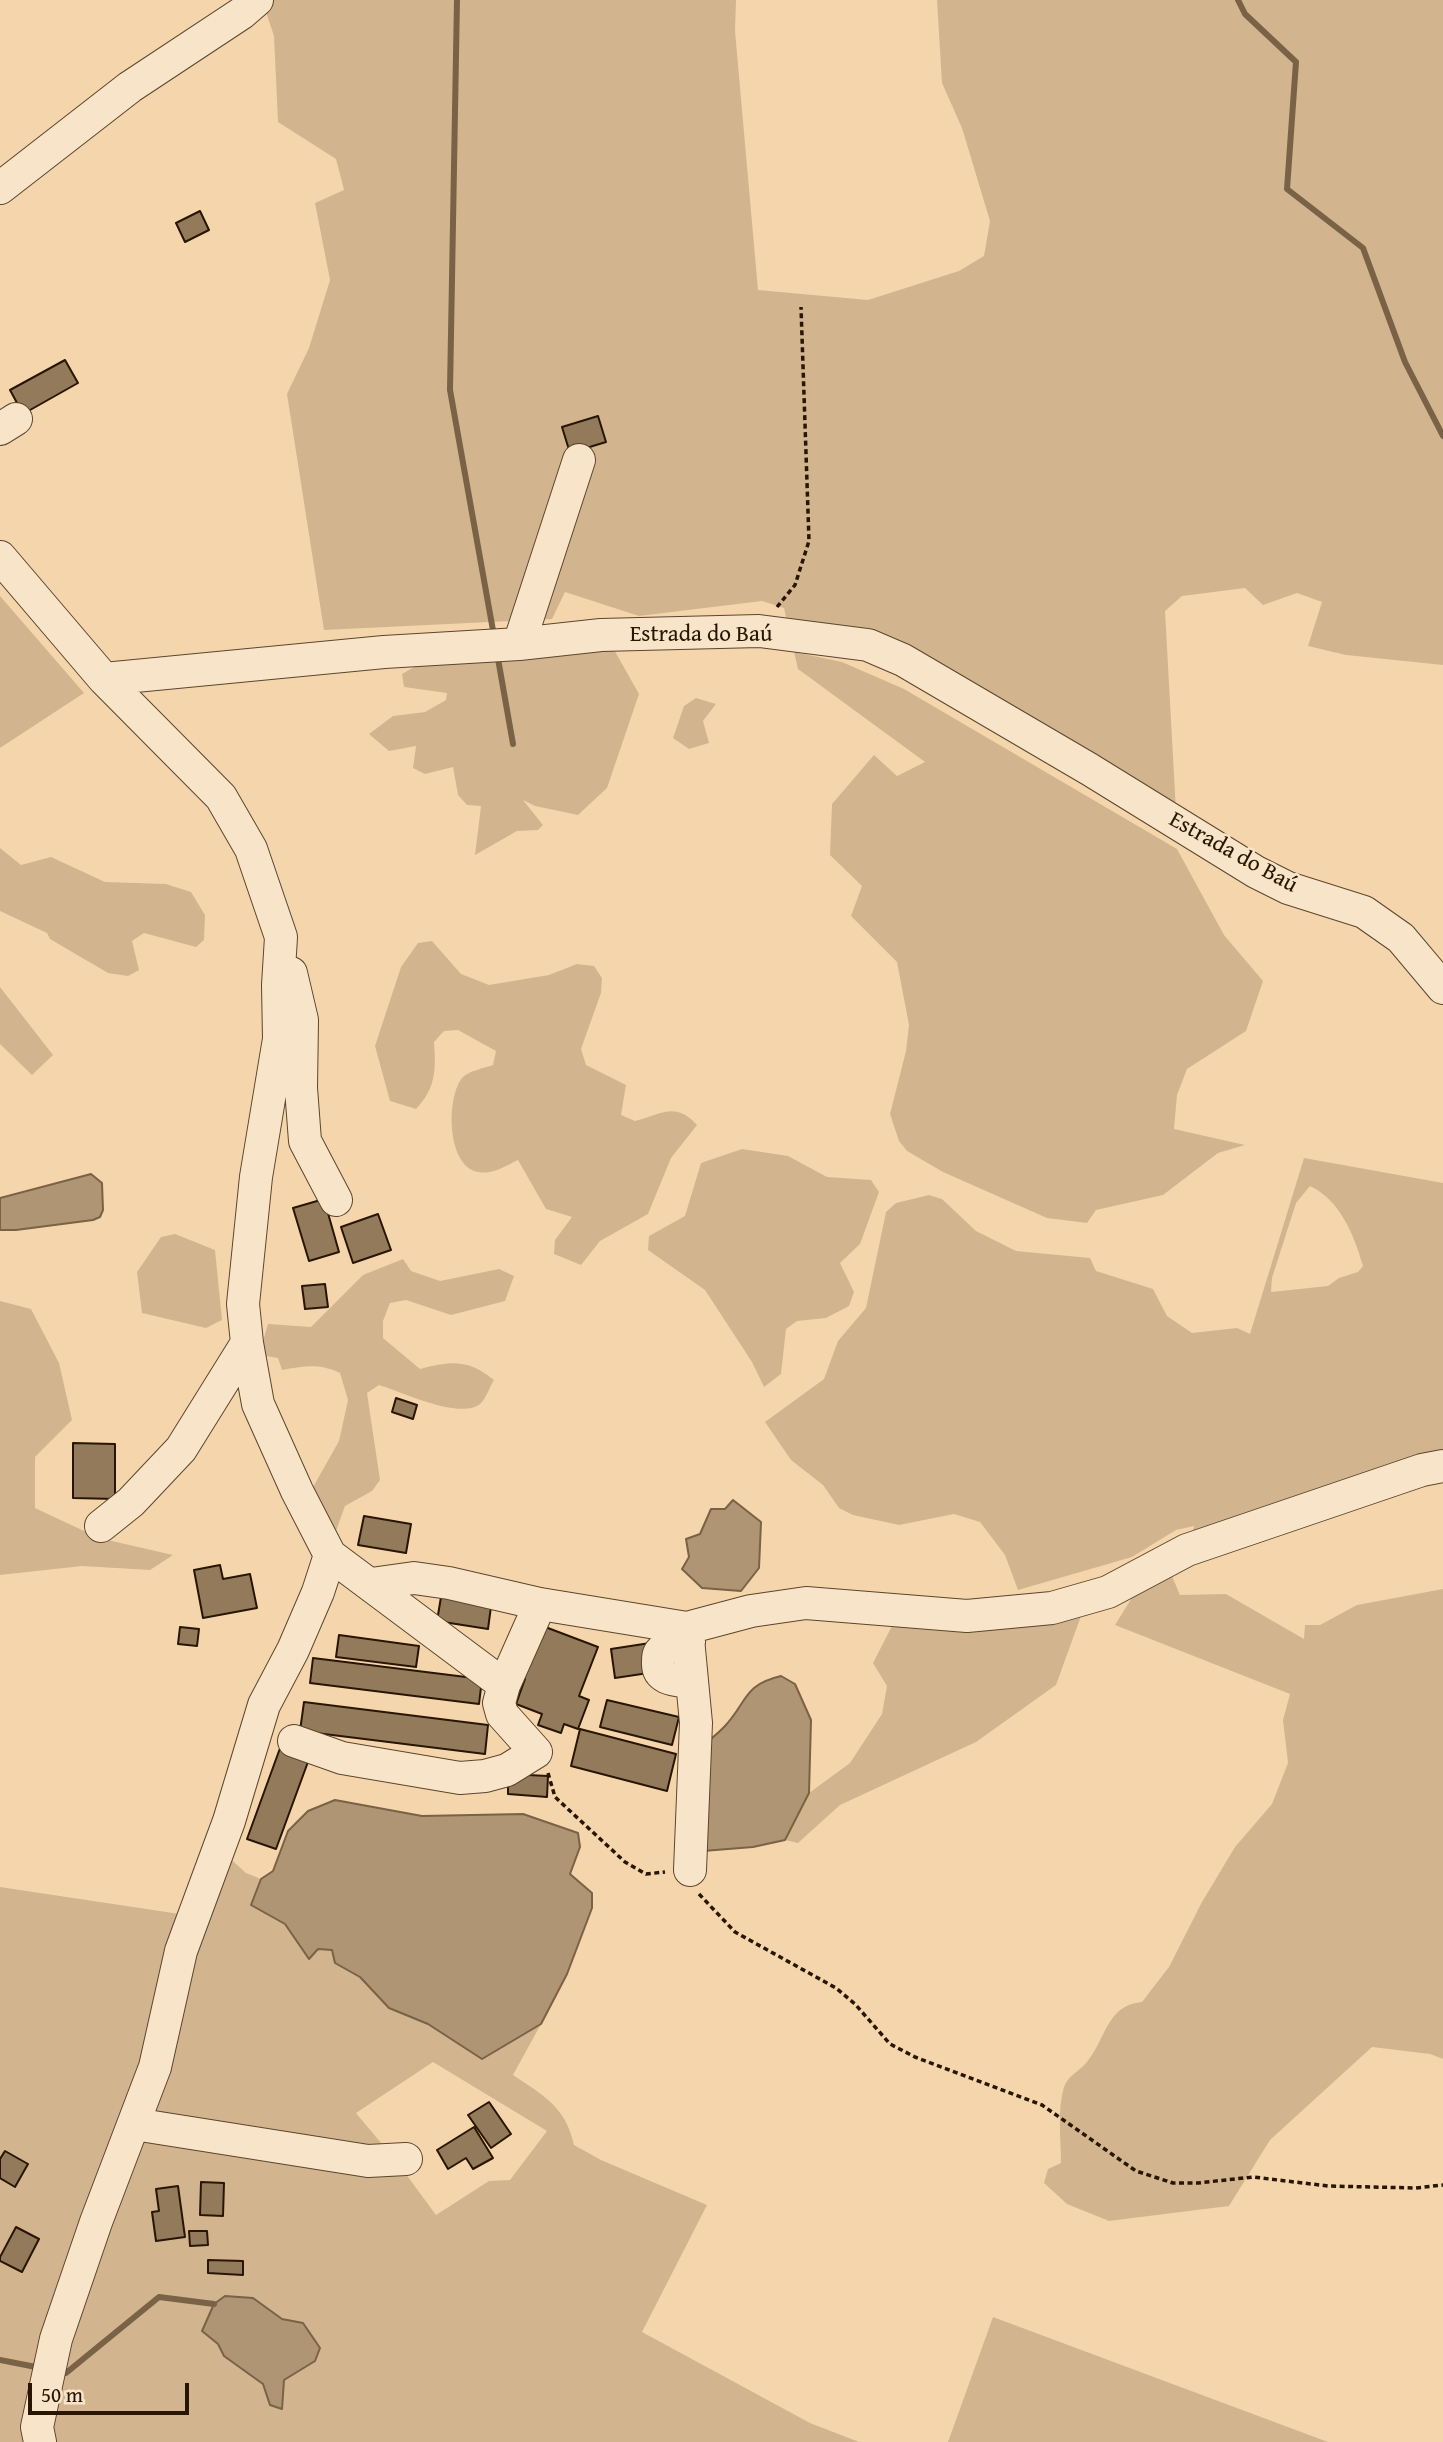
<!DOCTYPE html>
<meta charset="utf-8">
<style>
body{margin:0}
#map{position:relative;width:1443px;height:2442px;overflow:hidden;background:#f5d6ac;font-family:"Gentium Book Plus",serif}
canvas{display:block}
.scale{position:absolute;left:28px;top:2383px;width:161px;height:32px;box-sizing:border-box;border:4px solid #281603;border-top:0;padding-left:9px;font-size:21px;line-height:24px;white-space:nowrap;color:#281603;-webkit-text-stroke:5px #f8e4c9;paint-order:stroke}
</style>
<div id="map">
<canvas width="1443" height="2442"></canvas>
<div class="scale">50 m</div>
</div>
<script>
const ctx = document.querySelector('canvas').getContext('2d');
ctx.lineJoin = 'round';
function fill(path, color) { ctx.fillStyle = color; ctx.fill(path, 'evenodd'); }
function strokePath(path, color, width, dash) { ctx.strokeStyle = color; ctx.lineWidth = width; ctx.lineCap = dash ? 'butt' : 'round'; ctx.setLineDash(dash || []); ctx.stroke(path); }
function write(font, color, halo, rows, align = 'center') {
  ctx.font = font + ' "Gentium Book Plus",serif'; ctx.lineWidth = 5; ctx.setLineDash([]); ctx.textBaseline = 'middle'; ctx.strokeStyle = halo; ctx.fillStyle = color; for (const [text, x, y, turn = 0] of rows) {
    ctx.save(); ctx.translate(x, y); ctx.rotate((+turn || 0) * Math.PI / 180); ctx.textAlign = isNaN(turn) ? turn : align; if (halo) ctx.strokeText(text, 0, 0); ctx.fillText(text, 0, 0); ctx.restore();
  }
}
const green = new Path2D(`
 M262,0H736L735,31L758,290L868,300L959,271L984,256L990,221L962,128L942,83L937,0H1443V665L1346,655L1308,646L1322,602L1297,593L1263,605L1245,588L1182,596L1165,611L1176,811L962,679L882,633L788,626L784,608L762,601L639,616L565,592L552,619L324,630L287,394L309,348L330,280L315,203L344,190L336,159L278,122L274,36Z
 M0,596L84,693L0,748Z
 M612,646L639,694L607,788L578,815L535,806L523,800L543,825L538,830L517,831L475,855L481,806L467,805L458,795L453,767L425,774L413,768L416,746L389,751L369,734L393,716L425,712L446,700L447,693L404,687L402,674L421,663Z
 M794,652L842,662L904,689L1177,849L1224,935L1263,981L1246,1031L1187,1069L1177,1095L1174,1129L1245,1145L1218,1153L1163,1195L1096,1210L1087,1223L1047,1218L943,1172L907,1151L899,1141L890,1114L906,1051L909,1025L897,962L851,916L862,886L830,855L832,804L874,755L897,776L925,762L798,669Z
 M696,698L716,704L703,721L709,743L689,749L673,738L684,706Z
 M0,848L21,865L51,857L105,882L166,884L191,892L205,915L204,940L196,947L144,933L132,941L139,970L128,976L108,973L50,939L47,933L0,911Z
 M432,941L461,974L489,985L549,975L577,964L594,966L602,978L601,993L581,1049L586,1065L626,1085L621,1115L635,1121C661,1114 676,1101 697,1125L671,1158L648,1214L600,1241L581,1265L554,1254L555,1240L572,1217L546,1209L518,1160C505,1166 493,1175 478,1172C446,1166 446,1095 463,1077C469,1071 484,1068 493,1065L496,1051L458,1030L444,1031L434,1042C436,1070 436,1088 416,1109L390,1101L375,1046L401,967L418,943Z
 M0,987L53,1055L32,1075L0,1044Z
 M742,1149L788,1156L827,1177L871,1180L879,1192L860,1244L840,1263L854,1292L849,1306L826,1318L797,1321L786,1329L781,1374L764,1387L752,1362L705,1290L648,1250L649,1236L685,1216L701,1163Z
 M1304,1158L1443,1183V1473L1185,1559L1194,1526L1176,1530L1132,1557L1018,1590L1005,1555L980,1522L954,1514L899,1525L853,1515L839,1508L823,1485L791,1460L765,1422L824,1379L838,1341L866,1308L886,1212L896,1203L929,1195L942,1199L976,1231L1016,1251L1090,1258L1096,1271L1153,1289L1167,1316L1192,1333L1237,1328L1250,1334ZM1310,1186C1340,1200 1354,1235 1363,1266L1358,1272L1339,1278L1328,1286L1271,1292L1272,1278L1296,1203Z
 M175,1234L215,1250L222,1320L206,1328L142,1313L137,1272L161,1237Z
 M403,1259L411,1271L440,1281L499,1269L514,1276L505,1301L451,1315L406,1300L390,1303L383,1321V1338L420,1369C451,1361 468,1359 494,1380C490,1386 486,1399 480,1404C460,1420 402,1392 379,1385L367,1393L380,1480L372,1491L345,1506L336,1531L329,1532L312,1489L339,1441L348,1400L340,1373C319,1363 304,1366 282,1370L278,1358L259,1355L268,1324L311,1327L363,1275Z
 M0,1301L31,1309L59,1363L72,1420L35,1457V1508L99,1538L173,1555L150,1570L82,1566L0,1575Z
 M1167,1564L1180,1595L1226,1594L1304,1639L1305,1625H1320L1357,1605L1443,1589V2059L1430,2054L1372,2047L1270,2140L1229,2206L1109,2221L1067,2204L1044,2183L1048,2169L1061,2163C1061,2139 1057,2110 1064,2087C1067,2077 1079,2071 1086,2063C1106,2040 1106,2005 1142,2002L1169,1967L1202,1902L1235,1847L1272,1804L1288,1763L1283,1720L1290,1694L1115,1625L1146,1575Z
 M1081,1616L1056,1685L976,1742L840,1805L798,1843L785,1840L809,1793L850,1763L882,1714L887,1686L873,1663L892,1626Z
 M224,1853L246,1873L261,1879L251,1905L285,1924L308,1958L318,1949L332,1950L335,1963L360,1977L389,2008L428,2024L482,2059L541,2024L513,2075C543,2095 566,2107 574,2145L601,2160L707,2205L642,2332L810,2423L859,2442H0V1887L193,1916ZM433,2062L547,2131L510,2180L489,2181L436,2215L397,2162L356,2113ZM253,2298L282,2319L303,2323L315,2361L284,2380L282,2408L270,2405L263,2384L224,2356L218,2344Z
 M993,2317L1328,2442H948Z`);
const water = new Path2D(`
 M91,1174L102,1183L103,1210L100,1217L93,1220L16,1230H0V1198Z
 M733,1500L761,1522L759,1568L741,1591L702,1588L682,1569L689,1557L686,1539L700,1534L711,1509H725Z
 M781,1676L795,1684L811,1720L809,1793L785,1840L753,1847L703,1851L682,1762C696,1750 713,1739 725,1726C748,1701 743,1685 781,1676Z
 M335,1800L422,1816L523,1814L578,1833L580,1847L570,1874L592,1893V1908L567,1974L541,2024L482,2059L428,2024L389,2008L360,1977L335,1963L332,1950L318,1949L309,1959L285,1924L251,1905L261,1879L273,1871L288,1831L308,1811Z
 M225,2296L253,2298L282,2319L303,2323L320,2348L315,2361L284,2380L282,2409L270,2405L263,2384L224,2356L218,2344L202,2331L214,2304Z`);
const stream = new Path2D(`
 M457,0L450,390L494,636
 M1238,0L1245,14L1296,62L1287,189L1363,248L1405,362L1443,436
 M497,653L513,744
 M0,2360L41,2368
 M58,2372L66,2373L159,2297L214,2304`);
const building = new Path2D(`
 M200,211L209,230L185,242L176,223Z
 M65,360L78,383L23,414L10,390Z
 M598,416L606,442L570,453L562,427Z
 M324,1199L339,1252L309,1261L293,1208Z
 M378,1214L391,1250L353,1263L341,1227Z
 M325,1284L328,1307L305,1309L302,1286Z
 M396,1398L417,1405L413,1419L392,1412Z
 M73,1443L115,1444V1499L73,1498Z
 M364,1516L411,1524L406,1553L358,1545Z
 M220,1565L223,1579L250,1574L257,1608L203,1618L194,1570Z
 M442,1591L492,1599L488,1629L437,1621Z
 M540,1625L598,1647L579,1696L589,1700L578,1729L564,1724L561,1733L538,1725L542,1714L516,1704L525,1679L521,1677Z
 M180,1627L199,1629L197,1646L178,1644Z
 M339,1635L419,1646L416,1667L336,1657Z
 M650,1643L655,1672L615,1678L611,1649Z
 M313,1658L482,1679L479,1704L310,1683Z
 M607,1700L679,1717L672,1745L600,1727Z
 M304,1702L488,1725L485,1754L300,1731Z
 M580,1729L676,1754L667,1791L571,1766Z
 M283,1740L312,1751L276,1849L247,1839Z
 M508,1774L548,1776L547,1797L508,1794Z
 M489,2102L511,2134L491,2148L468,2115Z
 M474,2127L493,2158L473,2169L466,2158L448,2169L437,2150Z
 M5,2151L28,2164L15,2187L0,2178V2159Z
 M201,2182L224,2183L223,2216L200,2215Z
 M178,2186L185,2237L156,2241L152,2212L159,2211L156,2189Z
 M16,2227L39,2239L22,2272L0,2261V2257Z
 M189,2231H207L208,2245L190,2246Z
 M208,2260L243,2261V2275L208,2273Z`);
const path = new Path2D(`
 M777,607L795,585L809,541L801,307
 M548,1773L555,1797L625,1862L646,1874L665,1872
 M699,1894L735,1932L836,1988L855,2004L890,2044L915,2057L1042,2105L1136,2171L1173,2183H1198L1253,2177L1328,2186L1416,2188L1443,2185`);
const minor = new Path2D(`
 M0,188L130,87L242,13L257,0
 M0,429L16,419
 M0,557L104,679L384,652L519,644L601,635L759,631L868,645L903,660L1089,769L1256,872L1288,888L1364,912L1401,938L1443,988
 M519,644L579,460
 M104,679L221,797L251,849L281,937L278,985L279,1039L256,1177L243,1304L247,1343L258,1404L297,1491L330,1555L504,1685
 M291,973L302,1020L301,1088L305,1141L336,1200
 M101,1526L131,1502L181,1449L247,1343
 M371,1584L414,1578L449,1583L540,1604L687,1628L751,1611L806,1603L967,1616L1052,1608L1108,1592L1187,1550L1422,1470L1443,1466
 M687,1628L696,1723L690,1870
 M689,1642C681,1644 668,1646 661,1651C658,1654 658,1657 658,1662C657,1681 677,1680 692,1682
 M294,1741L342,1758L460,1778L485,1776L507,1770L536,1752L502,1714L499,1703L504,1685L540,1604
 M134,2124L368,2161L406,2159
 M40,2442L37,2427L56,2339L96,2222L155,2067L181,1951L229,1821L264,1705L293,1650L318,1592L330,1555`);
const streetNames = [
 ["Estrada do Baú",701,635],
 ["Estrada do Baú",1233,853,29]
];
fill(green, '#d2b58f');
fill(water, '#af9573');
strokePath(water, '#796246', 2);
strokePath(stream, '#796246', 6);
fill(building, '#937a5b');
strokePath(building, '#281603', 2);
strokePath(minor, '#5b462d', 34);
strokePath(path, '#281603', 3.5, [5, 3.5]);
strokePath(minor, '#f8e4c9', 32);
write('23px', '#281603', '#f8e4c9', streetNames);
</script>
